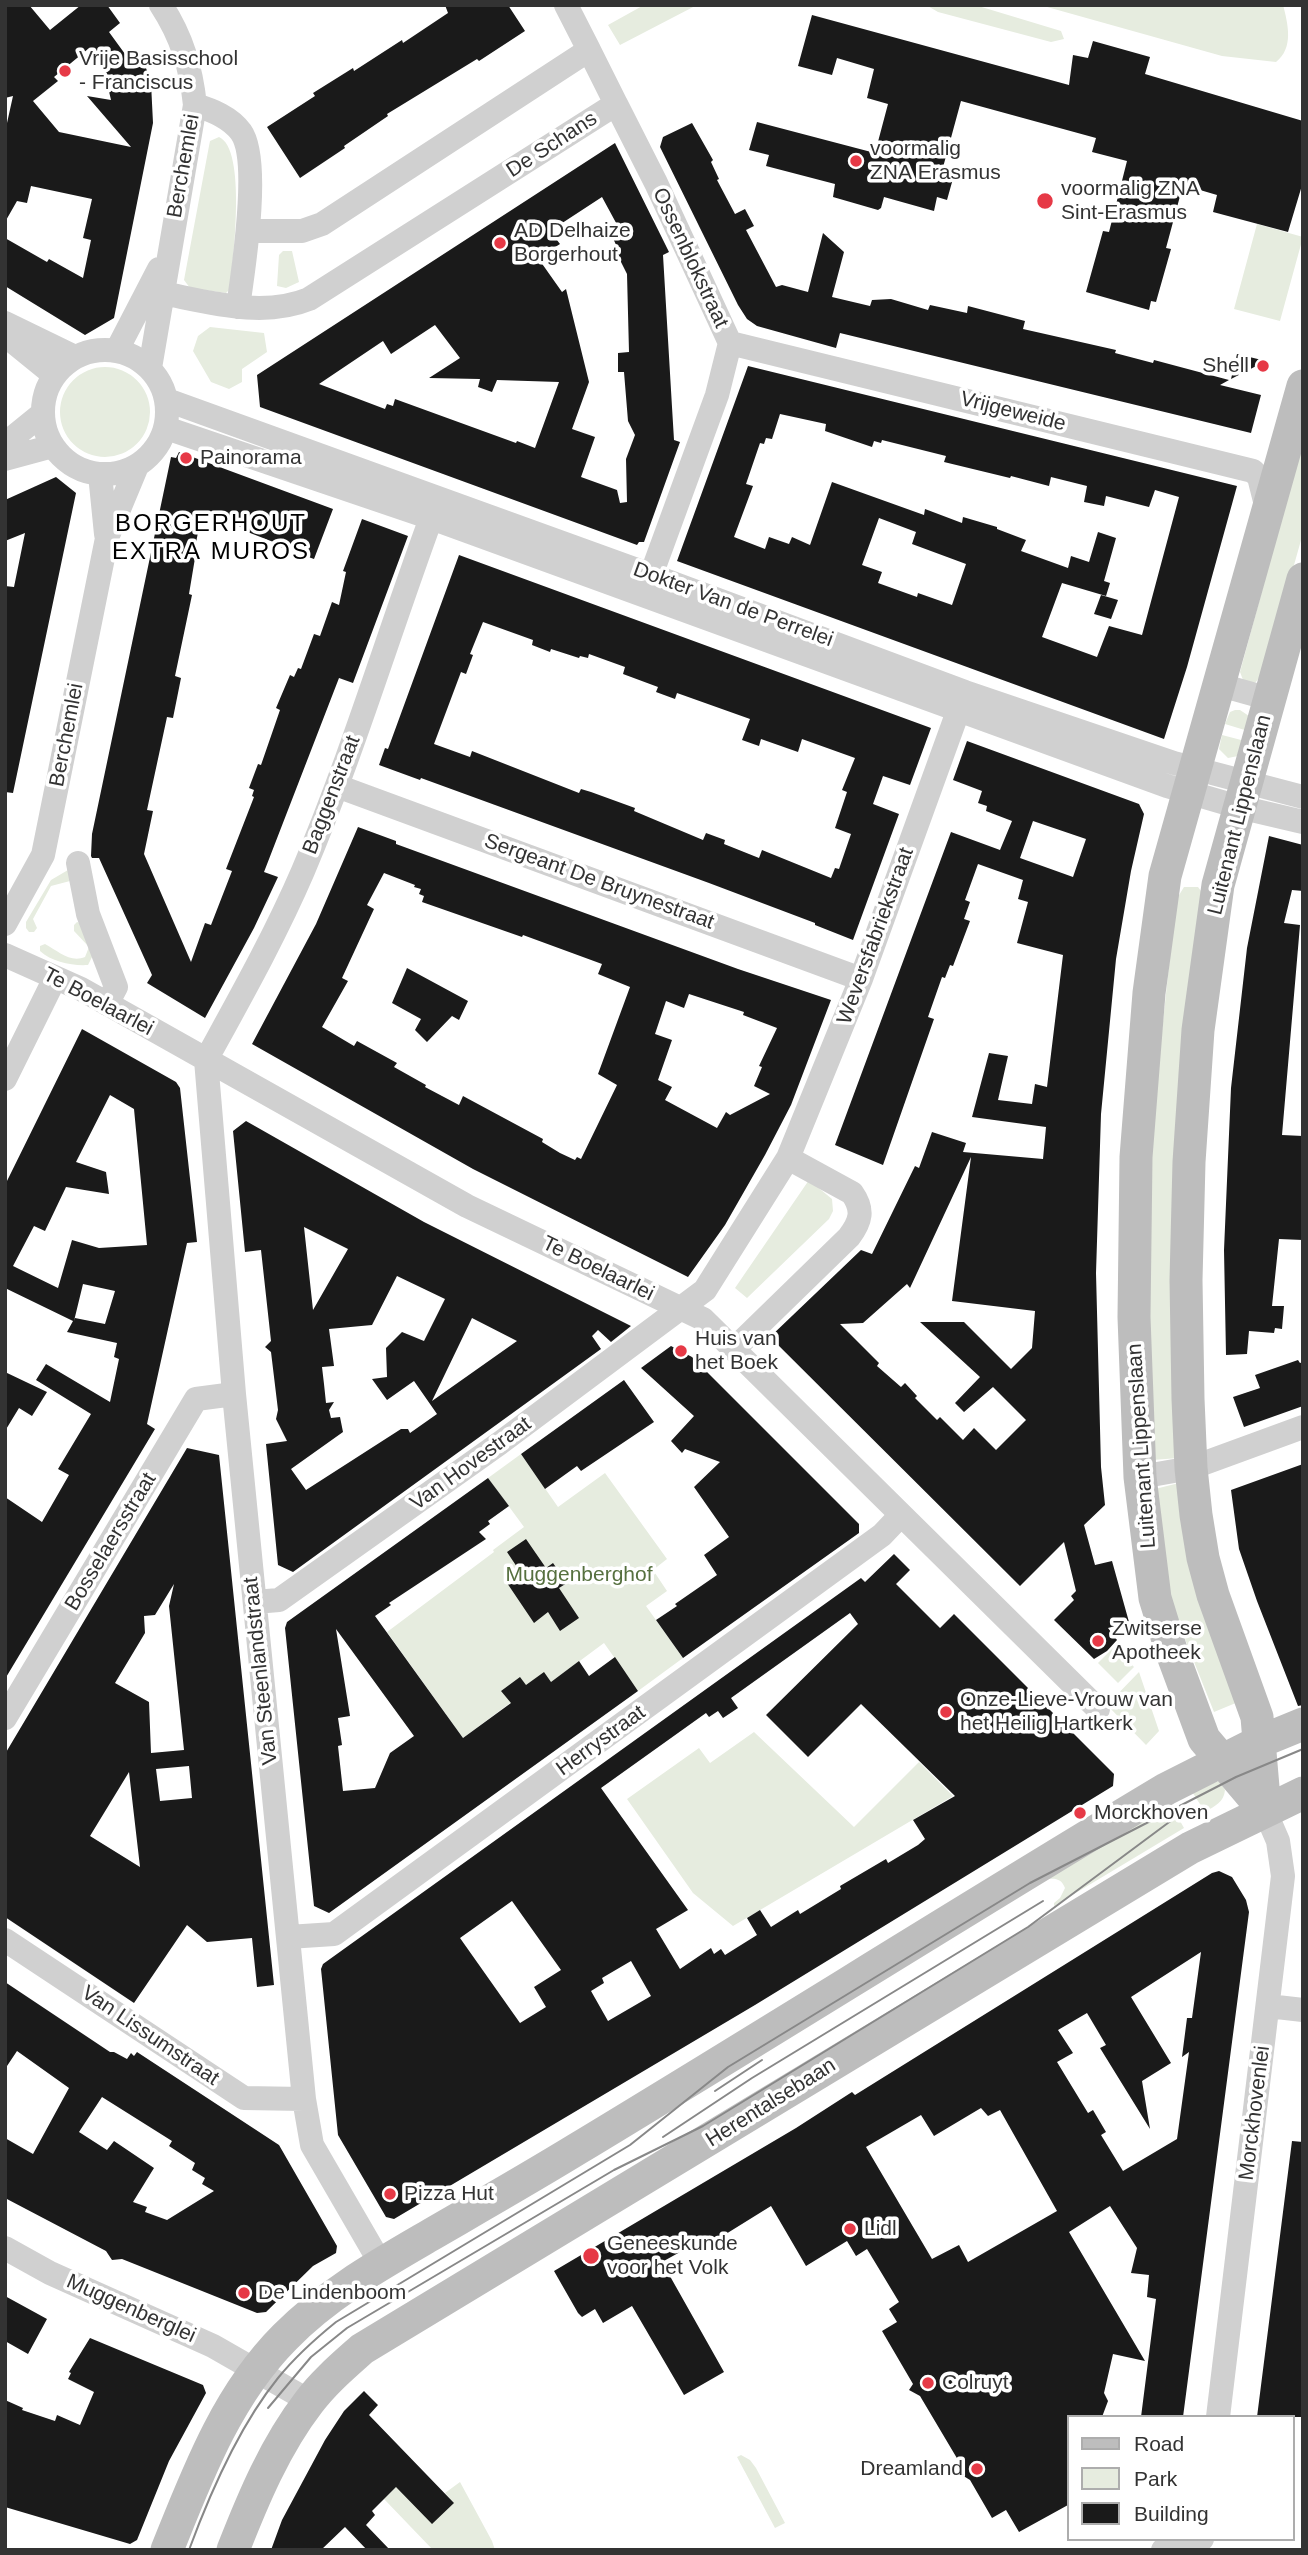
<!DOCTYPE html>
<style>
body{margin:0}
#map{position:relative;width:1308px;height:2555px;overflow:hidden;background:#fff;font-family:Arial,sans-serif}
canvas{display:block}
.frame{position:absolute;inset:0;border:7px solid #333;pointer-events:none}
.legend{position:absolute;left:1067px;top:2415px;width:228px;height:126px;box-sizing:border-box;background:#fff;border:2px solid #adadad;margin:0;padding:9px 12px;list-style:none;font-size:21px;color:#333}
.legend li{display:flex;align-items:center;gap:14px;height:35px}
.legend b{width:35px;border:2px solid #adadad}
</style>
<div id="map">
<canvas width="1308" height="2555"></canvas>
<div class="frame"></div>
<ul class="legend">
<li><b style="height:9px;background:#bdbdbd"></b>Road</li>
<li><b style="height:19px;background:#e6ecdf"></b>Park</li>
<li><b style="height:19px;background:#1a1a1a"></b>Building</li>
</ul>
</div>
<script>
const ctx = document.querySelector('canvas').getContext('2d');
ctx.lineJoin = 'round';
function fill(path, color) { ctx.fillStyle = color; ctx.fill(path, 'evenodd'); }
function strokePath(path, color, width, dash) { ctx.strokeStyle = color; ctx.lineWidth = width; ctx.lineCap = dash ? 'butt' : 'round'; ctx.setLineDash(dash || []); ctx.stroke(path); }
function write(font, color, halo, rows, align = 'center') {
  ctx.font = font + ' Arial,sans-serif'; ctx.lineWidth = 7; ctx.setLineDash([]); ctx.textBaseline = 'middle'; ctx.strokeStyle = halo; ctx.fillStyle = color; for (const [text, x, y, turn = 0] of rows) {
    ctx.save(); ctx.translate(x, y); ctx.rotate((+turn || 0) * Math.PI / 180); ctx.textAlign = isNaN(turn) ? turn : align; if (halo) ctx.strokeText(text, 0, 0); ctx.fillText(text, 0, 0); ctx.restore();
  }
}
const green = new Path2D(`
 M644,5H697L620,45L608,25Z
 M926,5H975L1061,31L1064,39L1051,42L938,12Z
 M1040,5H1283C1288,24 1294,48 1276,62L1222,56Z
 M219,137C247,149 233,261 230,289L226,293L190,288L184,280L209,146L210,141Z
 M1257,224L1303,237L1280,321L1234,309Z
 M283,251H292L299,282L286,288L277,286L279,255Z
 M210,327L264,333L267,352L242,369V382L229,389L211,382L193,351L198,336Z
 M60 412a45 45 0 1 1 90 0a45 45 0 1 1-90 0Z
 M1303,439V533L1264,672L1255,683L1243,680L1240,672Z
 M1235,710H1240L1249,716L1248,731L1225,724L1230,712Z
 M1222,735L1245,741L1238,756L1228,758L1219,749Z
 M68,870L70,881L51,886L33,919L37,928L34,932H29L26,928V922L51,880Z
 M1184,887H1198L1204,895L1179,1458L1152,1460L1148,1303L1152,1125L1176,900Z
 M77,922L80,923L93,955L88,965C72,966 52,962 40,951V946L45,944C58,951 70,963 85,957L89,947L74,931V925Z
 M809,1180L832,1199L833,1211L829,1219L747,1298L735,1288Z
 M521,1454L558,1507L605,1473L667,1559L653,1570L667,1591L646,1606L683,1658L638,1691L604,1643L515,1709L510,1703L463,1738L387,1632L494,1552L493,1550L524,1527L488,1478Z
 M1179,1483L1243,1700L1214,1712L1171,1604L1151,1490Z
 M1114,1647L1134,1667L1118,1683L1098,1663Z
 M1139,1672L1159,1731L1146,1745L1107,1705Z
 M754,1732L854,1827L919,1762L953,1796L733,1926L693,1893L627,1799L699,1748L710,1763Z
 M1219,1781L1225,1790C1224,1802 1215,1806 1205,1812L1191,1790Z
 M1170,1803L1184,1828L1054,1906V1903L1060,1898L1065,1888C1062,1880 1057,1878 1048,1879Z
 M741,2455L750,2460L756,2468L785,2523L775,2528L737,2457Z
 M460,2482L492,2541L495,2550H433L384,2499L396,2487L454,2503L445,2493Z`);
const building = new Path2D(`
 M5,5H29L50,30L81,5H107L120,23L109,32L133,65L143,59L151,83L153,123L114,318L85,335L5,286V238L47,262L49,259L83,278L91,240L83,238L92,199L31,186L27,203L17,201L5,222V132L13,96L5,98ZM88,49L104,70L111,100L87,96L131,147L59,132L33,101L58,81L54,77Z
 M445,5H508L525,31L479,61L477,59L387,114L388,116L344,146L345,148L300,178L267,127L315,96L313,93L353,68L354,71L402,40L403,43L448,13Z
 M812,15L1069,85L1073,55L1088,58L1093,41L1150,57L1145,74L1303,121V182L1288,232L1213,212L1217,195L1183,185L1166,248L1171,249L1156,302L1151,301L1149,310L1086,292L1103,231L1109,232L1127,161L1092,152L1096,138L961,101L942,171L954,175L947,200L937,197L934,211L884,197L881,208L878,210L833,197L835,184L766,166L769,155L749,150L757,122L875,153L888,104L867,98L874,69L837,58L832,75L798,66Z
 M692,123L713,160L711,162L719,179L717,180L735,214L745,209L754,226L746,230L776,287L782,285L808,292L823,233L844,252L832,297L870,306L872,300L891,299L928,310L930,305L967,313L968,306L1025,321L1023,329L1116,350L1115,353L1153,363L1154,360L1229,380L1220,385L1261,395L1251,433L840,333L836,348L757,326L747,319L738,305L660,147L663,137Z
 M615,143L669,252L663,255L672,407L674,440L680,442L644,542H639L637,545L260,407L257,375ZM602,197L621,232L612,236L617,247L614,248L627,274L629,352L618,353V372H624L628,421L635,435L626,459L627,502L620,503L617,490L581,477L595,437L572,429L589,382L566,289L562,292L538,258L560,244L550,231ZM435,325L460,358L429,378L480,379L478,387L492,392L497,380L559,382L535,448L517,441L516,443L395,399L393,406L387,404L385,409L319,384L383,341L391,354Z
 M1237,354L1266,361L1231,379Z
 M748,366L1237,486L1187,667L1164,739L677,561ZM780,414L826,424L825,431L872,447L874,441L881,443L882,440L946,456L944,462L1010,478L1011,476L1049,486L1051,477L1087,486L1084,502L1104,506L1106,496L1149,507L1155,490L1179,497L1142,635L1109,626L1097,657L1042,637L1062,583L1106,596L1110,583L1104,581L1116,538L1098,532L1089,562L1071,556L1068,568L1021,551L1026,540L997,529V527L963,517L962,523L925,509L924,515L832,482L810,545L792,537L789,544L769,537L765,549L734,537L753,486L746,484L760,443L764,444L766,438L772,439ZM879,518L916,532L912,544L966,564L952,605L918,593L917,597L878,583L882,572L862,565Z
 M179,452L333,509L314,559L275,545L276,543L245,531L246,529L202,512L193,558H195L189,594L192,595L175,676L181,678L173,718L167,717L147,810L153,811L144,854L191,962L205,923L211,925L232,871L226,869L254,797L252,796L254,790L249,788L258,764L261,765L280,710L276,708L290,675L294,677L298,668L301,669L314,634L320,636L332,602L339,605L346,572L343,571L362,519L408,536L353,683L339,678L264,872L278,877L254,928L205,1018L147,983L152,975L99,858H92L91,856L92,834L171,457L176,458Z
 M56,477L76,493L13,793L5,792V586L14,587L25,533L5,541V500Z
 M459,555L931,728L910,785L883,776L873,804L899,814L853,940L815,925V923L709,883L421,778L420,780L379,765L385,748L388,749ZM483,622L533,640L532,645L550,652L551,649L579,658L580,656L588,658L589,654L625,667L623,674L658,687L656,692L675,699L677,693L750,719L742,740L759,746L761,739L798,752L802,739L855,758L842,790L847,792L835,828L851,834L839,869L835,868L831,878L762,850L759,858L724,844L725,840L706,833L703,840L634,811L635,808L591,792L581,789L579,793L472,751L470,757L434,744L461,672L466,674L473,655L470,654Z
 M1101,595L1118,600L1111,619L1094,614Z
 M967,741L1139,804L1144,814L1131,871L1116,959L1101,1114L1096,1273L1101,1467L1105,1505L1084,1525L1095,1565L1112,1561L1129,1622L1108,1628L1117,1640L1107,1651L1094,1659L1054,1620L1074,1600L1071,1596L1076,1591L1064,1542L1020,1586L770,1337L861,1250L872,1254L915,1166L919,1168L932,1132L966,1143L963,1152L1043,1159L1046,1127L972,1117L989,1053L1008,1056L998,1100L1032,1104L1035,1084L1047,1087L1063,955L1017,943L1028,902L1018,899L1023,880L978,864L965,900L970,902L964,919L970,921L953,966L950,965L945,978L942,977L928,1017L934,1019L883,1165L835,1145L951,832L1000,850L1012,821L986,811L987,806L978,803L982,791L953,780ZM1033,821L1086,839L1073,877L1020,858ZM971,1157L952,1301L1035,1311L1032,1348L1011,1369L964,1322H920L980,1377L955,1403L964,1412L993,1387L1026,1420L996,1450L974,1428L963,1440L940,1417L937,1420L915,1398L917,1396L905,1383L901,1387L877,1366L879,1363L840,1324L863,1323L907,1284L910,1288Z
 M358,827L396,841V844L738,969L831,1000L791,1105L765,1155L725,1225L688,1277L473,1169L252,1044L316,924ZM384,873L415,885L414,887L421,889L419,894L424,896L422,902L522,937L523,935L602,964L598,974L630,987L598,1074L617,1085L581,1159L577,1157L575,1160L560,1153L542,1142L543,1139L463,1096L459,1105L425,1087L426,1085L394,1067L397,1063L357,1041L354,1046L322,1027L348,981L342,978L374,909L367,905ZM689,994L744,1012L743,1015L777,1028L759,1066L762,1067L754,1086L770,1094L730,1115L726,1112L717,1128L665,1100L672,1087L658,1080L672,1040L655,1034L666,1001L684,1008Z
 M1269,836L1303,845V891L1292,890L1284,923L1300,925L1282,1135L1303,1136V1240L1279,1239L1272,1306H1284L1282,1329L1275,1328L1274,1333L1249,1331L1247,1354L1226,1355L1224,1250L1231,1088L1247,948Z
 M407,968L468,1001L459,1020L452,1016L427,1042L415,1030L421,1019L392,1003Z
 M82,1029L176,1082L180,1088L197,1242L187,1243L147,1424L155,1429L5,1679V1497L42,1522L69,1475L58,1469L91,1414L36,1380L46,1364L110,1402L119,1359L114,1357L117,1343L67,1332L73,1321L5,1288V1185ZM110,1095L134,1109L147,1245L99,1248L72,1240L58,1288L13,1266L34,1226L45,1231L66,1187L109,1194L106,1172L76,1162ZM83,1284L115,1291L105,1324L75,1318L74,1321Z
 M246,1121L424,1222L631,1326L611,1342L598,1330L592,1336L601,1349L293,1572L278,1565L266,1444L287,1441L276,1419L278,1410L271,1352L265,1347L271,1341L261,1250L245,1252L233,1131ZM304,1227L348,1249L313,1310ZM397,1276L445,1299L424,1341L402,1332L386,1348L387,1377L372,1379L387,1400L414,1381L437,1414L410,1433L408,1429H401L306,1490L291,1469L343,1432L340,1417L331,1418L329,1410L334,1402L326,1403L324,1384L322,1367L334,1366L329,1329L372,1325ZM472,1318L517,1341L432,1401Z
 M671,1346L692,1357L859,1524V1533L683,1658L656,1620L677,1606L675,1604L717,1575L704,1555L729,1537L694,1487L720,1462L685,1449L682,1453L671,1441L694,1416L641,1368Z
 M1298,1360L1300,1363L1303,1362V1406L1244,1427L1233,1397L1260,1388L1255,1375Z
 M5,1372L47,1392L32,1416L19,1408L5,1431Z
 M624,1380L654,1422L581,1471L577,1466L545,1489L521,1454Z
 M187,1448L219,1455L274,1985L257,1987L252,1938L207,1942L187,1925L134,2003L5,1917V1754ZM174,1584L169,1606L184,1750L151,1753L149,1702L115,1683L145,1633L144,1616L155,1615ZM189,1766L192,1798L160,1801L156,1769ZM129,1772L140,1867L90,1836Z
 M1303,1464V1705L1298,1706L1257,1601L1239,1549L1231,1490Z
 M488,1478L509,1506L488,1521L490,1524L479,1532L486,1539L389,1603L391,1605L375,1616L463,1738L511,1703L501,1691L520,1677L526,1685L544,1672L551,1682L579,1661L589,1676L615,1657L638,1691L329,1913L314,1906L285,1628L287,1622ZM336,1629L414,1736L390,1753L375,1788L343,1791L338,1746L342,1745L338,1718L350,1716Z
 M526,1539L546,1568L553,1563L567,1583L559,1588L579,1618L560,1631L548,1612L534,1623L505,1580L519,1570L507,1552Z
 M894,1554L910,1570L896,1584L940,1628L954,1614L1114,1774L1113,1786L755,2005L394,2219L386,2217L338,2135L321,1969L323,1964L861,1578L865,1582ZM850,1613L858,1624L766,1715L808,1757L861,1704L955,1796L913,1820L925,1839L918,1845L888,1863L886,1859L840,1886L841,1889L800,1914L798,1910L771,1927L760,1910L747,1918L757,1935L725,1955L721,1949L714,1954L711,1948L680,1969L656,1929L688,1910L601,1788L706,1713L709,1717L718,1711L723,1718L738,1708L731,1698ZM512,1901L561,1970L534,1987L546,2007L520,2023L460,1938ZM631,1961L651,1996L608,2021L591,1991L604,1983L602,1978Z
 M1219,1871L1232,1877L1246,1900L1249,1912L1183,2417H1141L1156,2299L1147,2297L1149,2275L1131,2273L1137,2248L1110,2206L1069,2232L1145,2361L1113,2354L1104,2393L1108,2401L1102,2417H1068V2505L1019,2532L1006,2510L992,2518L970,2480L957,2472L961,2465L920,2396L909,2390L913,2384L882,2331L897,2322L889,2309L899,2302L867,2249L856,2256L847,2241L806,2266L771,2206L713,2242L709,2236L662,2262L724,2372L684,2395L632,2306L603,2323L595,2309L582,2317L578,2313L554,2271L796,2128L852,2092L855,2095L1212,1873ZM1201,1952L1192,2018H1187L1182,2057L1189,2052L1177,2139L1123,2171L1101,2135L1106,2132L1093,2110L1088,2113L1057,2062L1073,2053L1058,2030L1087,2013L1106,2045L1100,2048L1150,2129L1142,2081L1171,2063L1131,1997ZM981,2108L988,2116L1000,2110L1057,2211L968,2262L959,2245L932,2259L866,2147L921,2115L934,2136Z
 M5,1982L110,2052H114L127,2059L131,2053L134,2056L137,2052L279,2145L337,2246L336,2253L313,2266L266,2312L257,2313L122,2259L112,2260L106,2251L5,2198V2138L33,2154L69,2088L17,2051L5,2069ZM102,2097L172,2141L169,2146L195,2163L192,2170L205,2178L202,2184L214,2191L167,2220L145,2212L147,2207L133,2202L154,2168L114,2141L107,2150L79,2132Z
 M1292,2141L1303,2142V2417H1257Z
 M5,2296L47,2319L28,2354L5,2341Z
 M90,2338L203,2385L206,2393L169,2461L137,2540L130,2544L5,2507V2400L23,2408L22,2410L55,2421L57,2415L80,2425L94,2392L68,2379L71,2373L69,2372Z
 M364,2391L378,2405L369,2415L454,2503L432,2524L396,2487L372,2511L375,2515L366,2525L390,2550H367L345,2527L321,2550H271L282,2520L325,2440L344,2411Z`);
const minor = new Path2D(`
 M566,5L589,50
 M616,104L656,183L730,343L717,395L646,589
 M195,105C212,110 230,117 241,132C261,160 243,272 238,307
 M162,293C209,302 263,318 309,299L616,104L589,50L322,224L302,231H249
 M5,323L75,357
 M6,336L54,375
 M730,343L1253,471L1259,477L1267,509
 M43 412a62 62 0 1 1 124 0a62 62 0 1 1-124 0Z
 M117,350L159,269
 M150,368L195,105C191,68 182,37 161,5
 M167,400L651,575L965,692L1174,763L1303,797
 M166,428L431,518L1167,786L1239,807L1303,822
 M5,444L43,413
 M5,459L53,446
 M100,474L106,534
 M1220,685L1270,699
 M337,786L861,979
 M78,863L88,914L116,987L107,1004
 M5,924L43,855L107,538L137,466
 M5,955L81,989L467,1206L703,1319L1098,1709
 M206,1060L234,1394L304,2099L312,2145L381,2264
 M206,1060C240,998 275,936 303,871C354,751 391,625 437,502
 M5,1079L55,978
 M734,1349L849,1237C861,1221 864,1210 852,1193L788,1158
 M1140,1477L1191,1468L1303,1427
 M255,1602L279,1600L500,1443L705,1290L788,1158L861,979L965,692
 M5,1718L196,1399L234,1394
 M288,1937L334,1934L882,1535L901,1515
 M5,1940L244,2098L304,2099
 M1268,2006L1303,2010
 M5,2248L50,2273L213,2346L309,2401
 M1218,2417L1283,1876L1278,1841L1265,1811
 M1163,2550L1202,2539`);
const secondary = new Path2D(`
 M1265,1811L1204,1739L1171,1650L1155,1598L1140,1477L1134,1317L1136,1157L1149,993L1165,876L1303,386
 M1265,1811L1257,1717L1213,1595L1203,1558L1196,1515L1191,1468L1188,1399L1186,1280L1189,1162L1198,1030L1218,885L1303,579
 M167,2550C197,2475 227,2395 285,2337C326,2295 377,2266 427,2237C477,2208 528,2179 577,2149C774,2030 969,1907 1166,1789L1259,1742L1303,1724
 M233,2550C253,2499 275,2446 309,2402C324,2382 343,2366 362,2349L1190,1848L1303,1793`);
const tram = new Path2D(`
 M715,2091L762,2060
 M663,2137L752,2078L1043,1901
 M268,2408L311,2357L347,2328L614,2170L703,2126L1028,1927L1176,1817
 M189,2550C210,2493 240,2425 278,2378C295,2357 315,2339 336,2322L630,2145L728,2067L1030,1883L1236,1777L1303,1749`);
const markers = [
 [65,71,7,"#e63946"],
 [856,161,7,"#e63946"],
 [1045,201,9,"#e63946"],
 [500,243,7,"#e63946"],
 [1263,366,7,"#e63946"],
 [186,458,7,"#e63946"],
 [681,1351,7,"#e63946"],
 [1098,1641,7,"#e63946"],
 [946,1712,7,"#e63946"],
 [1080,1813,7,"#e63946"],
 [390,2194,7,"#e63946"],
 [850,2229,7,"#e63946"],
 [591,2256,9,"#e63946"],
 [244,2293,7,"#e63946"],
 [928,2383,7,"#e63946"],
 [977,2469,7,"#e63946"]
];
const poiNames = [
 ["Vrije Basisschool",79,59],
 ["- Franciscus",79,83],
 ["voormalig",870,149],
 ["ZNA Erasmus",870,173],
 ["voormalig ZNA",1061,189],
 ["Sint-Erasmus",1061,213],
 ["AD Delhaize",514,231],
 ["Borgerhout",514,255],
 ["Shell",1249,366,"right"],
 ["Painorama",200,458],
 ["Huis van",695,1339],
 ["het Boek",695,1363],
 ["Zwitserse",1112,1629],
 ["Apotheek",1112,1653],
 ["Onze-Lieve-Vrouw van",960,1700],
 ["het Heilig Hartkerk",960,1724],
 ["Morckhoven",1094,1813],
 ["Pizza Hut",404,2194],
 ["Lidl",864,2229],
 ["Geneeskunde",607,2244],
 ["voor het Volk",607,2268],
 ["De Lindenboom",258,2293],
 ["Colruyt",942,2383],
 ["Dreamland",963,2469,"right"]
];
const streetNames = [
 ["De Schans",552,145,-33],
 ["Berchemlei",184,166,-80],
 ["Ossenblokstraat",690,258,65],
 ["Vrijgeweide",1013,412,14],
 ["Dokter Van de Perrelei",733,605,20],
 ["Berchemlei",67,735,-79],
 ["Baggenstraat",332,795,-69],
 ["Luitenant Lippenslaan",1240,815,-76],
 ["Sergeant De Bruynestraat",599,882,20],
 ["Weversfabriekstraat",876,936,-70],
 ["Te Boelaarlei",98,1002,28],
 ["Te Boelaarlei",598,1269,26],
 ["Luitenant Lippenslaan",1142,1446,-94],
 ["Van Hovestraat",471,1464,-36],
 ["Bosselaersstraat",111,1542,-59],
 ["Van Steenlandstraat",261,1671,-96],
 ["Herrystraat",601,1741,-36],
 ["Van Lissumstraat",150,2036,34],
 ["Herentalsebaan",771,2103,-32],
 ["Morckhovenlei",1255,2113,-83],
 ["Muggenberglei",131,2309,24]
];
const parkNames = [
 ["Muggenberghof",579,1575]
];
const quarterNames = [
 ["BORGERHOUT",211,524],
 ["EXTRA MUROS",211,552]
];
fill(green, '#e6ecdf');
fill(building, '#1a1a1a');
strokePath(minor, '#d0d0d0', 24);
strokePath(secondary, '#bdbdbd', 33);
strokePath(tram, '#888', 2);
for (const [x, y, r, color] of markers) { const dot = new Path2D(); dot.arc(x, y, r, 0, 2 * Math.PI); ctx.fillStyle = color; ctx.fill(dot); strokePath(dot, '#fff', 2.5); }
write('21px', '#333', '#fff', poiNames, 'left');
write('21px', '#333', '#fff', streetNames);
write('21px', '#56703f', '#fff', parkNames);
ctx.letterSpacing = '2px';
write('24px', '#000', '#fff', quarterNames);
ctx.letterSpacing = '0px';
</script>
